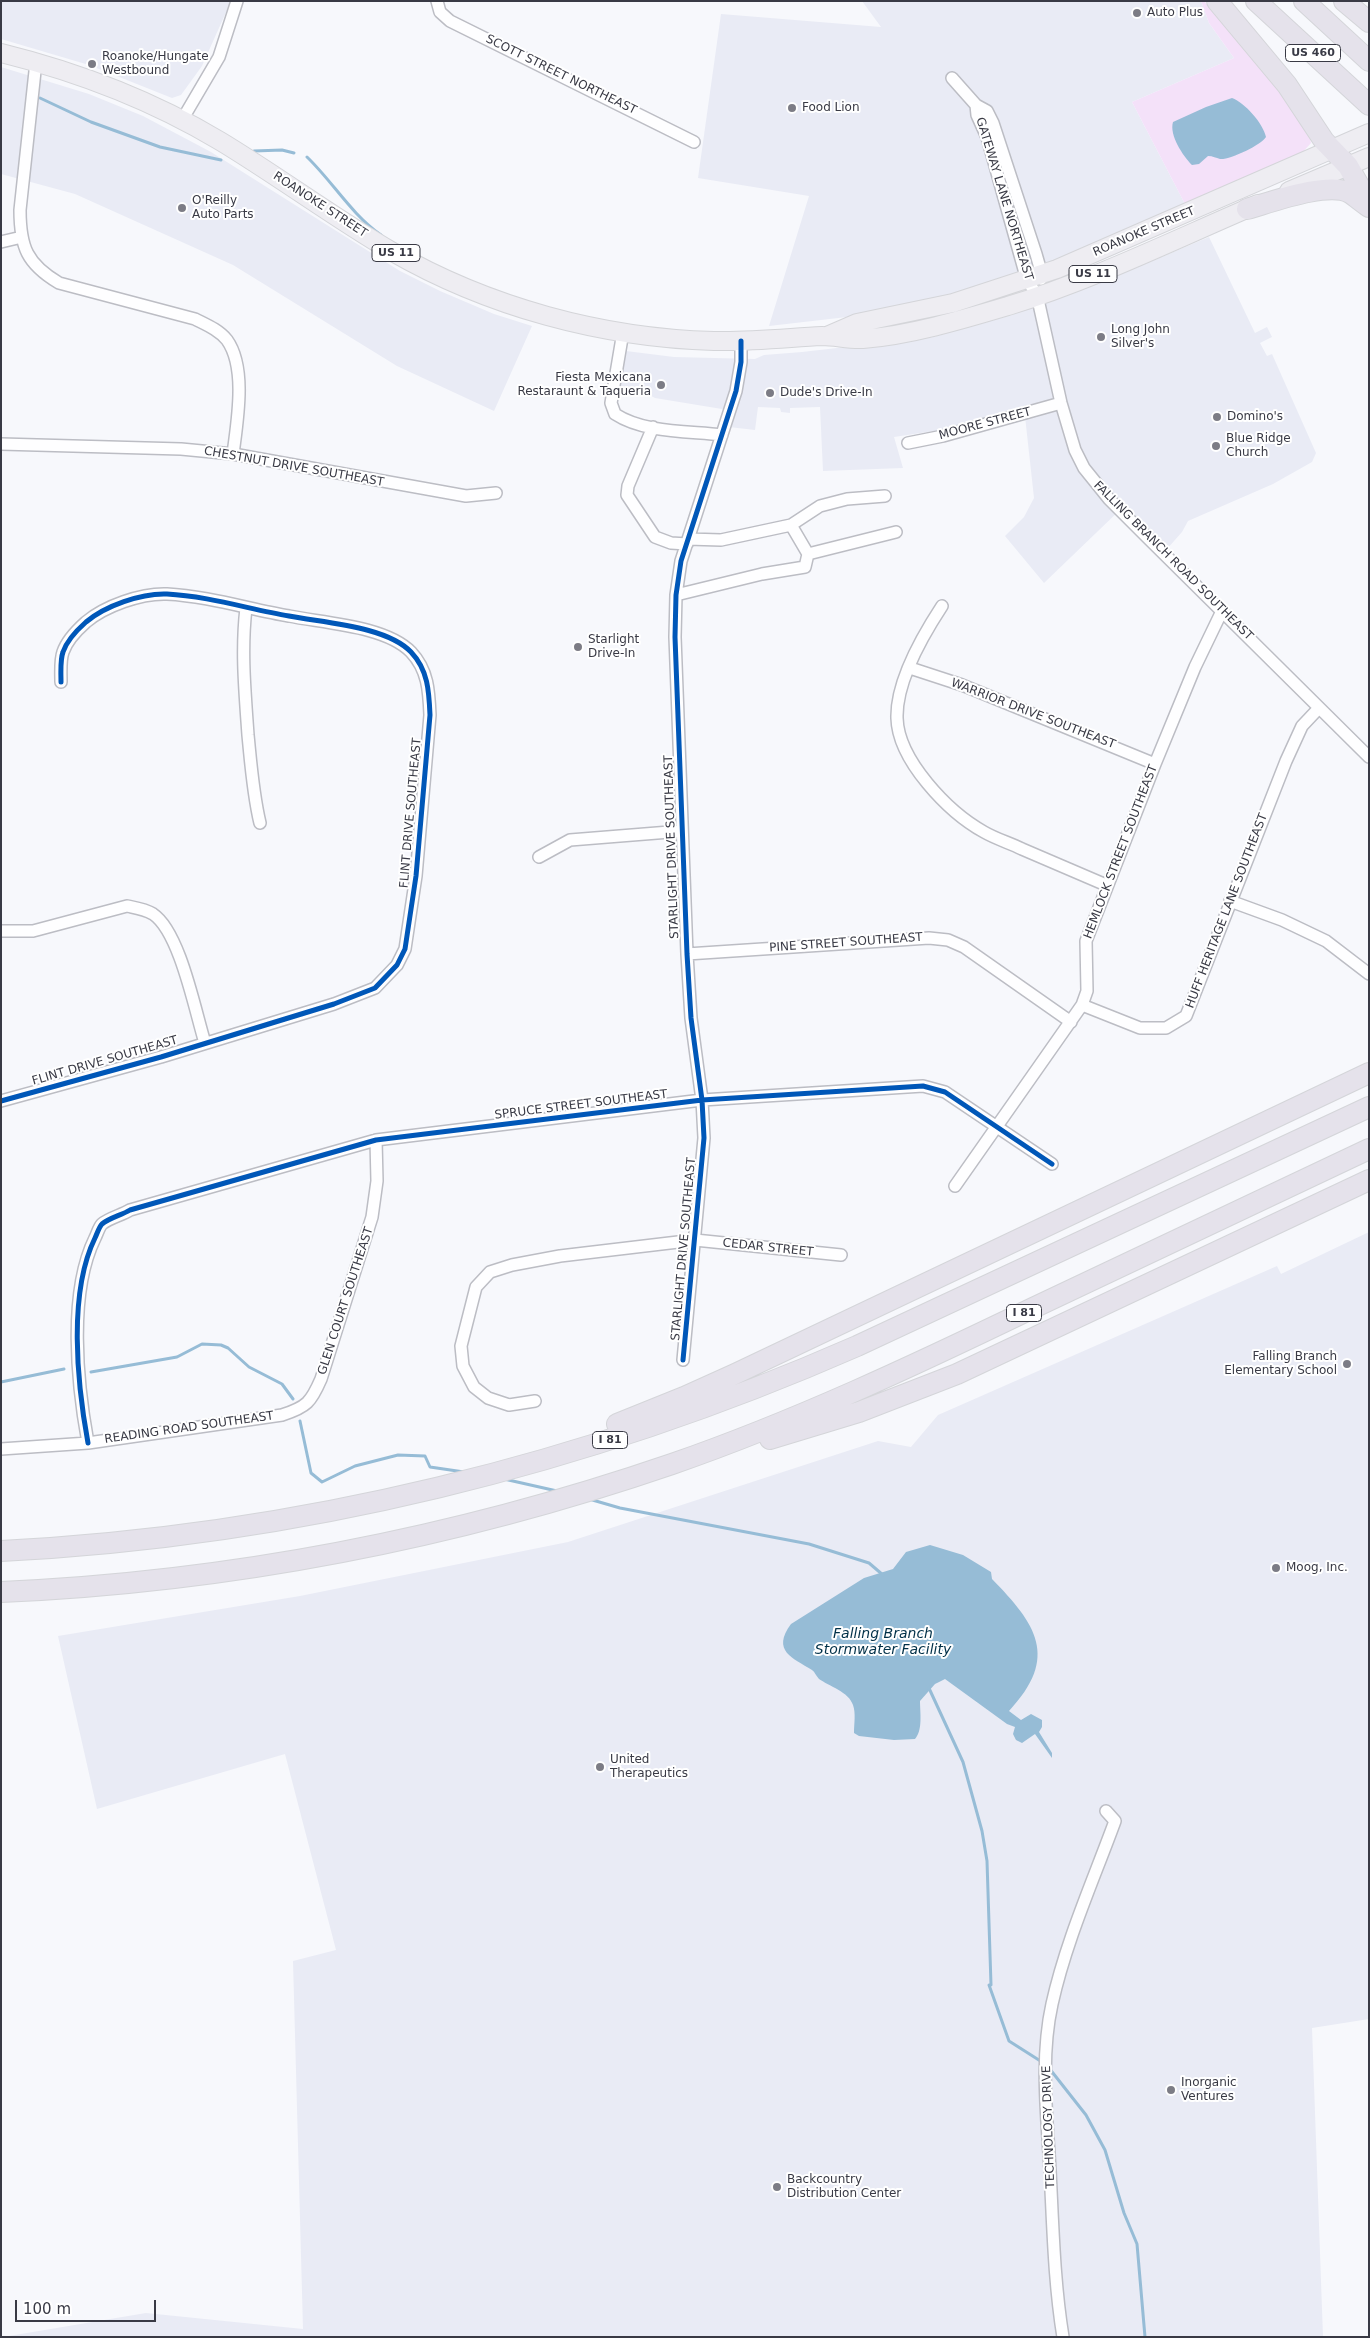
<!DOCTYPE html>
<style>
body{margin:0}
#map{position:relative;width:1370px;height:2338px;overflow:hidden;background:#f7f8fc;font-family:"DejaVu Sans",sans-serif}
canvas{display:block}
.frame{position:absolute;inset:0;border:2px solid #393a45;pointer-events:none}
.scale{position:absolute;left:15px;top:2300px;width:141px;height:22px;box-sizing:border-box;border:2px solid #393a45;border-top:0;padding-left:6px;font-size:15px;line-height:18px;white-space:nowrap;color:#393a45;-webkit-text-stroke:4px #fff;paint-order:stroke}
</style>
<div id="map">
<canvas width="1370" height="2338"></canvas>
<div class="frame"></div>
<div class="scale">100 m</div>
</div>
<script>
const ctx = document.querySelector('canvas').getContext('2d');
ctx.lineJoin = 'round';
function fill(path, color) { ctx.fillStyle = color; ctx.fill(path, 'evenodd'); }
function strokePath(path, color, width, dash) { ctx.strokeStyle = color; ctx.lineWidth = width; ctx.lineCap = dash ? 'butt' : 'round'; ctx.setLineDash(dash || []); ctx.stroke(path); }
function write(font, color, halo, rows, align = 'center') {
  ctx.font = font + ' "DejaVu Sans",sans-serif'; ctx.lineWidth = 4; ctx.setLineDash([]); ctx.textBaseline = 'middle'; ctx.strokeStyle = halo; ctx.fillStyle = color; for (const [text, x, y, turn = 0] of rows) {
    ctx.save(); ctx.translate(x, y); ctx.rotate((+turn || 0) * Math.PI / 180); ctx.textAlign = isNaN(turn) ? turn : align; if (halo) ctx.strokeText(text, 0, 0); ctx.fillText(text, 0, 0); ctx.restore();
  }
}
const built = new Path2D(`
 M1,1H231L202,66L181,95L172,98L89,65L1,39Z
 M862,1H1201L1209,23L1234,58L1132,102L1186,206L1123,233L998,282L959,295L873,314L769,326L809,196L698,178L721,14L881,27Z
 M1,67L89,94L143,116L211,152L400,271L440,291L494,314L532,326L494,411L397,366L233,265L75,194L1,174Z
 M1209,237L1255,333L1267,327L1272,337L1260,343L1267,356L1272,354L1316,453L1312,462L1273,484L1188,521L1182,532L1167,549L1123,507L1044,583L1005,536L1024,517L1034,498L1024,407L940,430L894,437L903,468L823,471L820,407L790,408V413L781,412L780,408L758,407L755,430L729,427L734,411L655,398L642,391L620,386L626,351L674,357L755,359L764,355L802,352L933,337L1012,315L1061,294L1133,269Z
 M1369,1232V2019L1312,2028L1323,2337H3L146,2313L303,2329L293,1961L336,1950L285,1754L97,1809L58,1636L300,1596L568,1542L878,1441L911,1447L938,1415L1277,1266L1281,1274Z`);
const green = new Path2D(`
 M1201,1H1204L1210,7L1280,92L1310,138L1311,143L1302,153L1186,206L1132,102L1234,58L1209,23Z`);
const water = new Path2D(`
 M1232,98C1245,103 1263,123 1266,137C1261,145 1230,160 1220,159C1216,158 1213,156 1208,156L1199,164L1192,165C1183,156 1169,135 1173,122L1206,107Z
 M930,1545L963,1555L991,1572L992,1579C1036,1624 1060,1657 1009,1711L1021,1720L1031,1714L1042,1720V1727L1039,1732L1052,1753V1758L1035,1734L1022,1743L1016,1740L1013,1734L1015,1727L1007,1724L945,1679L935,1684L920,1701C920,1713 923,1730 915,1739L894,1740L859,1736L854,1733C854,1724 856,1713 853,1705C849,1692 829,1686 819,1679C816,1676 815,1672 812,1670C793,1658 771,1651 791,1624L864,1578L893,1569L906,1552Z`);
const stream = new Path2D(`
 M40,98L91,122L160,147L221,160
 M254,151L282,150L294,153
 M307,157C333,182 351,214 381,235
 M91,1372L177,1357L202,1344L221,1345L228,1348L249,1367L282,1384L293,1399
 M1,1382L64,1369
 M300,1421L311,1473L322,1482L355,1466L398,1455L425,1456L430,1467L464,1472
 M504,1479L557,1491
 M589,1499L620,1508L809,1544L869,1563L883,1575
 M928,1686L963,1762L982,1831L987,1861L991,1985H989L1009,2041L1042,2062
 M1049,2068L1086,2115L1105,2150L1124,2213L1137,2244L1145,2337`);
const minor = new Path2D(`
 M437,1L440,12L450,21L694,142
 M36,62L20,210C20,247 27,264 59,283L195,319C207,325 219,330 227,340C247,368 237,422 233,454
 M952,78L976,105L987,111L993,123L1036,254L1042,275L1041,279
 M976,105L977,115L987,137L1027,280L1037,295L1061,403L1075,450L1084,468L1109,499L1148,538L1369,757
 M182,120L219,57L237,1
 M1,242L22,237
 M623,332L611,403L615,414C644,433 688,431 722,435
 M653,427L628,486L627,495L655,537L671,543L687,544
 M908,443L943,436L1061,403
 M1,444L181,449L233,454L466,496L496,493
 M791,525L808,554
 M688,539L721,540L791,525L820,506L847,499L885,496
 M676,595L762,574L805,567L808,554L896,532
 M942,606C923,635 896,682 897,718C898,760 948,812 984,832C996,839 1010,843 1022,849C1050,861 1078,873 1106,885
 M246,608C241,651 245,692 248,735C251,765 253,794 260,823
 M910,668L962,685L1155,764
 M539,857L570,840L682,831
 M1230,901L1282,920L1326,941L1369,974
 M1,931H33L127,906C137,908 145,909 153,914C180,932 195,1011 205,1043
 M687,954L929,938L948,940L964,947L1071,1022
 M1082,1005L1140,1028H1166L1186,1016L1286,761L1302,726L1319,708
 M1,1101L161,1057L285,1019L334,1004L375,988L397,965L405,949L416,876L430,715C429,691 428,670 411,652C386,626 324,623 289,616C249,609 207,596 167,594C141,593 105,606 86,622C77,630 67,640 63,652C60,660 61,673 61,682
 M955,1186L1082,1005L1087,991L1086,941L1155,764L1195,667L1222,611
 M683,1360L704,1138L702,1100L691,1018L687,954L675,637L676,595L681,561L736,391L741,362V341
 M535,1401L509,1405L488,1398L474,1387L463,1366L461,1346L476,1287L490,1272L512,1265L560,1256L695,1240L841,1255
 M88,1443C77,1383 68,1293 95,1238C97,1234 99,1227 102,1224C109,1218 122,1215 130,1210L376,1140L702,1100L923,1086L945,1092L1052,1164
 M1,1449L88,1443L282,1415C307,1407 311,1402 321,1379L372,1217L377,1181L376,1140
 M1063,2337C1054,2282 1053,2226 1050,2170C1047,2116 1040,2058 1052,2004C1066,1941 1093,1881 1115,1821L1106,1811`);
const primary = new Path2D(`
 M1,53C78,72 153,101 220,141C278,176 333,217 391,251C488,307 602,338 714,341C750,342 786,338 822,336C836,336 849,340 863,339C911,335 961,320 1008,306C1093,280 1176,239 1258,204
 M1289,191L1369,157
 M827,336L857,323L953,303L1057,269L1369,133`);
const motorway = new Path2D(`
 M1217,1L1287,85L1324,141L1348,166L1369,203
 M1256,1L1369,105
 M1304,1L1369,61
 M1344,1L1369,22
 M1247,209C1272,202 1328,181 1350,193C1356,197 1363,203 1369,207
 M617,1424L684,1397L735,1374L1369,1073
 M770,1439L859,1412L957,1374L1369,1180
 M1,1551C297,1536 586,1465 857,1346L1369,1107
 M1,1592C229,1582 456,1538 672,1464C796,1421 915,1365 1033,1308C1145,1255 1257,1202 1369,1149`);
const cycleway = new Path2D(`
 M1,1101L161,1057L285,1019L334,1004L375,988L397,965L405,949L416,876L430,715C429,691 428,670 411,652C386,626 324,623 289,616C249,609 207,596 167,594C141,593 105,606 86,622C77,630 67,640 63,652C60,660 61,673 61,682
 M683,1360L704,1138L702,1100L691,1018L687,954L675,637L676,595L681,561L736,391L741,362V341
 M88,1443C77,1383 68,1293 95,1238C97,1234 99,1227 102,1224C109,1218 122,1215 130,1210L376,1140L702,1100L923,1086L945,1092L1052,1164`);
const markers = [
 [1137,13,5,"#7c7c85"],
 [92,64,5,"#7c7c85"],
 [792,108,5,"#7c7c85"],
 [182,208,5,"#7c7c85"],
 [1101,337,5,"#7c7c85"],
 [661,385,5,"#7c7c85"],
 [770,393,5,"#7c7c85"],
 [1217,417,5,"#7c7c85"],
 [1216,446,5,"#7c7c85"],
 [578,647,5,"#7c7c85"],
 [1347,1364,5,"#7c7c85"],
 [1276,1568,5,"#7c7c85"],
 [600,1767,5,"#7c7c85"],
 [1171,2090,5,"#7c7c85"],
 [777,2187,5,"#7c7c85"]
];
const shields = [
 [1313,53,55],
 [396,253,48],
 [1093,274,48],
 [1024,1313,35],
 [610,1440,35]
];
const shieldNames = [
 ["US 460",1313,53],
 ["US 11",396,253],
 ["US 11",1093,274],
 ["I 81",1024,1313],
 ["I 81",610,1440]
];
const poiNames = [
 ["Auto Plus",1147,13],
 ["Roanoke/Hungate",102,57],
 ["Westbound",102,71],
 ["Food Lion",802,108],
 ["O'Reilly",192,201],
 ["Auto Parts",192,215],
 ["Long John",1111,330],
 ["Silver's",1111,344],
 ["Fiesta Mexicana",651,378,"right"],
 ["Restaraunt & Taqueria",651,392,"right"],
 ["Dude's Drive-In",780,393],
 ["Domino's",1227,417],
 ["Blue Ridge",1226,439],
 ["Church",1226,453],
 ["Starlight",588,640],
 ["Drive-In",588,654],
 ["Falling Branch",1337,1357,"right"],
 ["Elementary School",1337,1371,"right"],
 ["Moog, Inc.",1286,1568],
 ["United",610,1760],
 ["Therapeutics",610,1774],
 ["Inorganic",1181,2083],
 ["Ventures",1181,2097],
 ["Backcountry",787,2180],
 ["Distribution Center",787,2194]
];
const streetNames = [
 ["SCOTT STREET NORTHEAST",561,75,26],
 ["GATEWAY LANE NORTHEAST",1004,199,73],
 ["ROANOKE STREET",320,205,33],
 ["ROANOKE STREET",1144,232,-23],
 ["MOORE STREET",985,424,-15],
 ["CHESTNUT DRIVE SOUTHEAST",294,467,10],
 ["FALLING BRANCH ROAD SOUTHEAST",1173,561,45],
 ["WARRIOR DRIVE SOUTHEAST",1033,714,21],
 ["FLINT DRIVE SOUTHEAST",411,813,-85],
 ["STARLIGHT DRIVE SOUTHEAST",672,847,-92],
 ["HEMLOCK STREET SOUTHEAST",1121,852,-69],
 ["HUFF HERITAGE LANE SOUTHEAST",1227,911,-69],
 ["PINE STREET SOUTHEAST",846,943,-4],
 ["FLINT DRIVE SOUTHEAST",105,1061,-16],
 ["SPRUCE STREET SOUTHEAST",581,1105,-7],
 ["CEDAR STREET",768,1248,6],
 ["STARLIGHT DRIVE SOUTHEAST",684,1249,-85],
 ["GLEN COURT SOUTHEAST",346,1301,-72],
 ["READING ROAD SOUTHEAST",189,1428,-8],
 ["TECHNOLOGY DRIVE",1049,2127,-92]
];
const waterNames = [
 ["Falling Branch",883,1634],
 ["Stormwater Facility",883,1650]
];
fill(built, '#e9ebf5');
fill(green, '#f4e1f9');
fill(water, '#96bcd6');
strokePath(stream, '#96bcd6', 3);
strokePath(minor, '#bcbdc4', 14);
strokePath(primary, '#d4d5d9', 20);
strokePath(motorway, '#d4d5d9', 22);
strokePath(minor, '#fefeff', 11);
strokePath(primary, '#eeedf2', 18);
strokePath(motorway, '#e5e2eb', 20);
strokePath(cycleway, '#0057b8', 5);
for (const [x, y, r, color] of markers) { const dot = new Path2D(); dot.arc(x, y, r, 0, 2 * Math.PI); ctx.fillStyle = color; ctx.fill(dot); strokePath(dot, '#fff', 2); }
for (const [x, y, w] of shields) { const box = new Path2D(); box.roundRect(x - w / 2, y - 8.5, w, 17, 4); ctx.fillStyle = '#fff'; ctx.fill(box); strokePath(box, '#393a45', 1); }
write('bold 11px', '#393a45', null, shieldNames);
write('12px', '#393a45', '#fff', poiNames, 'left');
write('12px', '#393a45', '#fff', streetNames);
write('italic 14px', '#003048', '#fff', waterNames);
</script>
